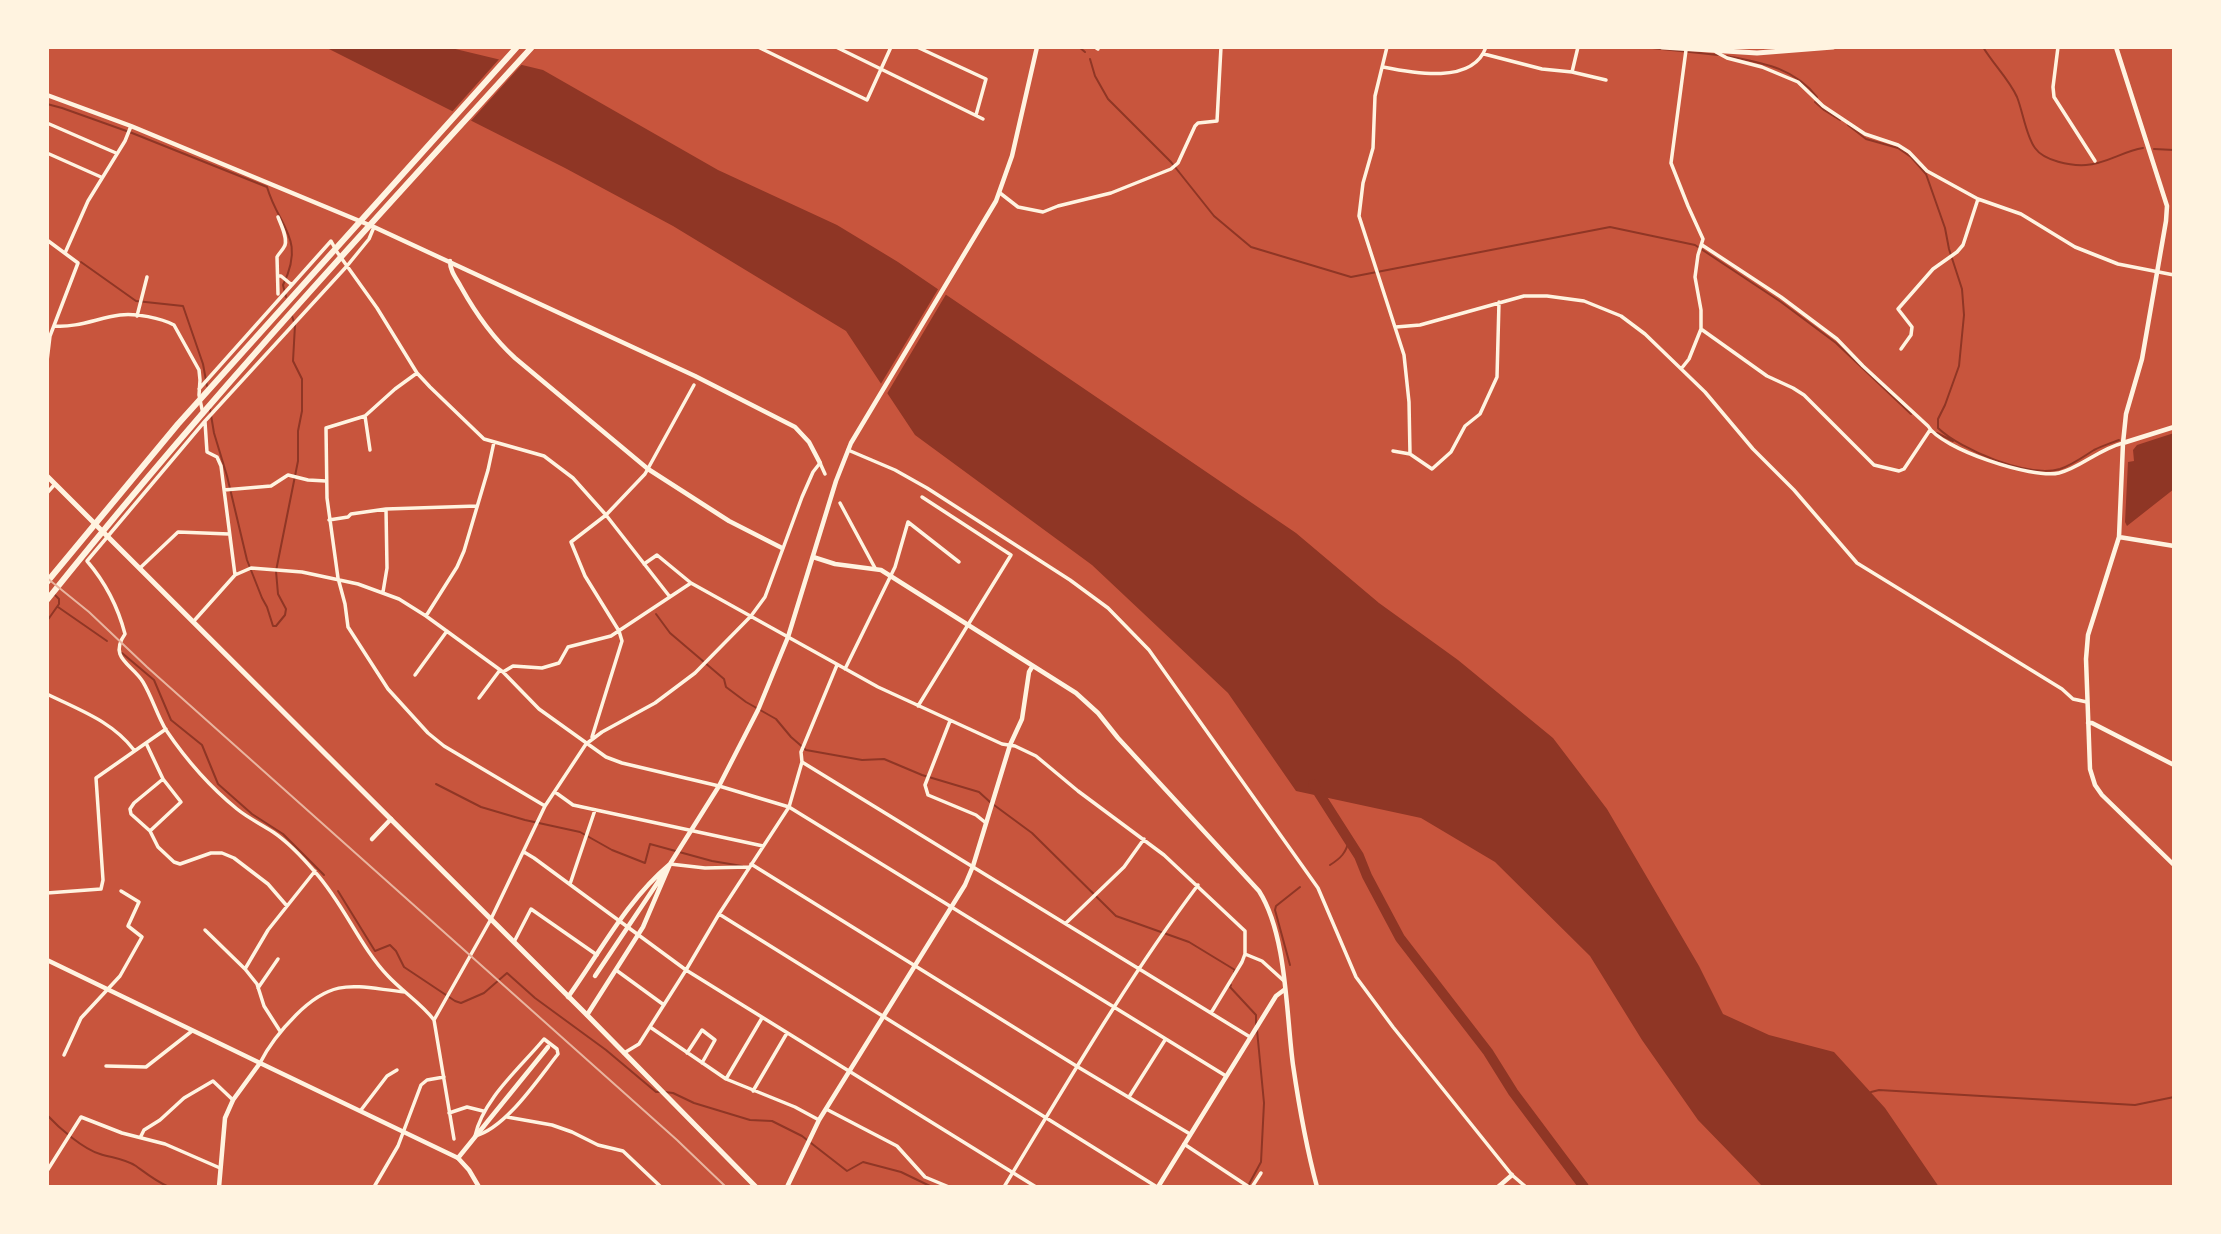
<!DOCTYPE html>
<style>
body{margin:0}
#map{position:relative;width:2221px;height:1234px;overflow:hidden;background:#c8553d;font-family:Barlow,sans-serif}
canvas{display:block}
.frame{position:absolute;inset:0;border:49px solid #fff3e0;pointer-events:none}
</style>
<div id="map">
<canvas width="2221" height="1234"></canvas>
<div class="frame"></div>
</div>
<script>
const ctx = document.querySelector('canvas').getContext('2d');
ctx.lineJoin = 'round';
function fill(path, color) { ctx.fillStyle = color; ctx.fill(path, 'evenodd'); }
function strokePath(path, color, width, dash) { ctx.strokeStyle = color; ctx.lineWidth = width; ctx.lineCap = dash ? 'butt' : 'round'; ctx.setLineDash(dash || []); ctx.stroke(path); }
const water = new Path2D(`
 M325,47H447L543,70L718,170L837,225L898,262L1296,533L1379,603L1458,660L1553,738L1607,809L1699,966L1723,1014L1769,1035L1834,1052L1885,1108L1939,1187H1763L1698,1120L1642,1040L1590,956L1495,862L1421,818L1296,791L1228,693L1092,565L915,435L846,331L673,226L565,168Z
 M2174,433V489L2127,526L2125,522L2128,462L2134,461L2133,450L2137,445Z`);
const pier = new Path2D(`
 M501,57L524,62L469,123L450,114Z
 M940,286L948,291L885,397L879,387Z`);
const stream = new Path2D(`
 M1079,47L1085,52
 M1643,47L1718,55
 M1983,47C1993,64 2009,79 2017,97C2023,112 2026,136 2035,148C2044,161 2071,166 2086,165C2106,164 2123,151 2143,148
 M1727,56C1762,63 1793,67 1817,97
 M1090,59L1095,76L1108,99L1171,162L1214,216L1251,247L1351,277L1610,227L1695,245L1781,302L1836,343L1911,414
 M1815,102L1824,110L1840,120
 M47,104L62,108L132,133L267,187C279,228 306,238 283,285L286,297
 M1848,125L1866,139L1898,148L1911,157L1926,174L1945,228L1949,249L1962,289L1964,315L1959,366L1945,405L1938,419V428C1961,450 2028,478 2060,469C2072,465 2083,457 2094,450C2102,446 2111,443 2119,440
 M2154,149L2174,150
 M81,262L136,301L183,306L203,364L207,386
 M210,409L214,433L227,476L247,560L262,598L267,607L273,626H276L285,615L286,609L278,594L276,571L298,461V431L302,411V379L293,361L295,325L292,316
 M1937,433L1953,441
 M58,607L107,641
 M656,614L670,633L724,679L726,687L746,702L776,719L791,737L806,750L862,760L884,759L922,775L979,792L990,802
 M47,621L59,604V599L54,594
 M122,653L154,680L171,720L202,745L218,784L252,814L283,834L324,875
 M436,784L481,807L525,820L580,832L612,850L645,863L650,844L712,861L742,866
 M994,805L1032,833L1116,916L1189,942L1235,970L1234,972
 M1330,865C1341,858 1346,853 1349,840
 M338,891L375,951L390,945L396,951L404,967L455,1001L461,1003L484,993L507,973L535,998L606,1050L656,1092H660
 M1290,965L1275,910L1276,906L1300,887
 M1231,985L1230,987L1256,1015V1025
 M665,1092L673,1093L694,1103L750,1120L772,1121L802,1136L847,1171L863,1162L901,1172L932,1187
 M1871,1092L1879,1090L2135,1105L2174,1097
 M47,1115C59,1128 83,1149 100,1154C113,1158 125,1159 136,1166C147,1174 157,1182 169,1187
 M1248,1186L1261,1162L1264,1103L1257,1030`);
const river = new Path2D(`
 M1313,784L1359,856L1367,876L1400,938L1488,1052L1513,1092L1584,1187`);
const minor = new Path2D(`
 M758,47L867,100L891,47
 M836,47L983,119
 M917,47L986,79L976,115
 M1095,47L1098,49
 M1387,47L1375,96L1373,148L1363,183L1359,216L1404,355L1409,402L1410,454L1393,451
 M2058,47L2053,87L2054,97L2095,161
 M1716,52L1727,58L1762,67L1798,82L1823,106L1865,134L1898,145L1909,152L1927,171L1978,199L2021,214L2075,247L2118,264L2174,275
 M1484,54L1542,69L1572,72L1606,80
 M1383,67C1413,73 1473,85 1486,47
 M1572,72L1578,47
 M47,123L116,153
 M47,153L101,177
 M1000,193L1018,207L1043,212L1058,206L1111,193L1171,169L1178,163L1195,126L1198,123L1217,121L1221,47
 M278,217C281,225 289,240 284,247C282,251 279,253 277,257L278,294
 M374,227L369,239L347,266L205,421L87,561C105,582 118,607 125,634C108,658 132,664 143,682C152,697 157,715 166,730C185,758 210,787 237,809C248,818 261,824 273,832C288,842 303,858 315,872C344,904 360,947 388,976C403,992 421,1003 434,1020L454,1139
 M47,240L78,263L50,336L47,361
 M1702,245L1781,297L1837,339L1863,366L1928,426C1941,449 2032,479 2059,473C2080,468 2099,449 2123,443
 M65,253L88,201L125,141L131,126
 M278,276H281L292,285
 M137,316L147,277
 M54,326C77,328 98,318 120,315C136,313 161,318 174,325L199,370L200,380L199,395L203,414
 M1396,327L1420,325L1524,296H1547L1584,301L1621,316L1645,334L1705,392L1753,449L1794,490L1857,563L2062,689L2073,699L2087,702
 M1701,329L1767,376L1793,388L1804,395L1874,465L1899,471L1904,469L1930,430
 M1901,349L1911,335L1912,327L1898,309L1933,269L1957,252L1963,245L1978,199
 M1681,369L1689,359L1701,329V310L1695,277L1698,255L1703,239L1688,206L1671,163L1686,50
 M417,373L395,389L365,416L326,428L327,498L338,578L345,604L348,627L388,689L428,733L444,746L545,806
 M199,389L331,241L337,252L377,308L417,373L430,387L484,439L544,456L573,478L606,515L670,597
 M365,416L370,450
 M205,422L207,452L217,457L221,466L235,575
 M848,450L895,470L927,488L1070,580L1108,608L1149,650L1318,888L1356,977L1393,1027L1512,1175L1526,1187
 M1410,454L1432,469L1451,452L1465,426L1480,414L1497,377L1499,302
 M224,490L271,486L288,475L308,480L326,481
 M47,493L55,484
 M840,503L875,568
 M386,509L477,506
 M329,520L348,517L351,514L386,509L387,568L383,592
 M644,564L657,555L691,583
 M140,568L178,532L229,534
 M426,616L457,567L464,551L488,470L494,442
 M193,622L235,575L251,568L302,572L358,584L399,599L426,616L503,672L539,709L606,757L622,763L719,786L789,807L1226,1076
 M845,669L895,567L908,522L959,562
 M503,672L513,666L542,668L559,663L568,647L611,636L691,583L878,687L1002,744L1015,746L1036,756L1078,791L1164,855L1245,931V954L1242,962L1211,1013
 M415,675L447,631
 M47,694C79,710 112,721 134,750
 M479,698L500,670
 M918,706L1011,555L922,497
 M950,721L925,785L928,795L976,815L986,823
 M592,737L622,641L619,631L585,576L571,542L606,515L645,474L694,385
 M146,743L163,779
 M802,762L1250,1037
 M555,792L573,805L763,846
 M150,831L181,802L163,779L134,803L130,809L131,814L150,831L158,847L174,862L180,864L211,853H222L234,858L268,884L287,906
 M524,852L534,858L686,970L1036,1187
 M670,864L705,868L749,867
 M751,864L1078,1067L1190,1134
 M570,884L595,810
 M47,893L101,889L103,880L96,778L166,729
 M719,914L1157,1187
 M1066,923L1124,867L1144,839
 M205,930L245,969L257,984L264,1006L280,1031
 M514,942L531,909L597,955
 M1245,954L1262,961L1284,981
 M245,969L268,930L315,871
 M616,970L664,1005
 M258,988L278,959
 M434,1020L491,919L545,806L586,744L602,732L655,703L695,673L751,616L765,597L802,497L813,472L820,463L825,474
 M650,1027L726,1079L795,1107L819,1120
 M544,1039L557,1049L558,1054C538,1079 506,1128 475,1136C483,1099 520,1068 544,1039Z
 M624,1053L639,1044L686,970L719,914L789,807L802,762L801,752L837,665
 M687,1053L702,1030L715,1040L702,1063
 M64,1055L81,1018L120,976L142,937L128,926L139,902L121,891
 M260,1063C269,1045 281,1030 296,1015C335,976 355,987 405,992
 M106,1066L146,1067L192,1031
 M726,1079L762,1018
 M753,1091L787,1033
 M1129,1097L1165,1040
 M826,1109L897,1146L925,1177L949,1187
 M361,1110L387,1076L397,1070
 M449,1113L467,1107L483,1111
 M507,1117L552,1125L572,1132L598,1145L623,1151L661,1187
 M141,1136L144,1130L160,1120L184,1098L213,1081L233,1100
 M1184,1144L1249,1187
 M47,1171L81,1117L122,1133L165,1144L220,1168
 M374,1187L398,1146L421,1085L427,1080L444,1077
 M1004,1187C1066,1085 1126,981 1198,885
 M1252,1187L1261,1173`);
const tertiary = new Path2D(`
 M2116,47L2167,206L2166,221L2142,359L2126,414L2123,443L2119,537L2088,635L2086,659L2090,769L2095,785L2102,795L2174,865
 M47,95L131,126L374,227L695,376L795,427L809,442L820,463
 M450,261C450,271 456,278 461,287C476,314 492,337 515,358L648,469L729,521L782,548
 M2123,443L2174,427
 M2119,537L2174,546
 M813,557L835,564L881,570L1076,693L1098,713L1118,738L1259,891C1287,935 1286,1013 1293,1065C1299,1106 1306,1146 1317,1187
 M2088,723H2092L2174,765
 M372,839L391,819
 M47,960L260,1063
 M458,1158L469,1170L479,1187
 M787,1187L819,1120L965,885L973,866L1010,745L1022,719L1029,672L1032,667
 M1158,1187L1276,996L1284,990
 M1498,1187L1512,1175`);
const secondary = new Path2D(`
 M595,976L666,870
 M568,997C601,951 626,901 670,864
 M587,1015L643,927L670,864L719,786L758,710L788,637L836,481L851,443L996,201L1012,156L1037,47
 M219,1187L225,1118L233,1100L260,1063L458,1158L548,1047`);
const primary = new Path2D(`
 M1662,47L1757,53L1833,47
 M47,476L587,1015L756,1187`);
const motorway = new Path2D(`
 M47,582L178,424L517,47
 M47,600C200,408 367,228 532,47`);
const rail = new Path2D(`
 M47,578L89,612L147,667L677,1140L726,1187`);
fill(water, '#8f3625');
fill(pier, '#c8553d');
strokePath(stream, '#8f3625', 2);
strokePath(river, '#8f3625', 10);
strokePath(minor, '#fff3e0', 3.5);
strokePath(tertiary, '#fff3e0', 4.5);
strokePath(secondary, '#fff3e0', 4.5);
strokePath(primary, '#fff3e0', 5);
strokePath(motorway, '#fff3e0', 6);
strokePath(rail, '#e9b49f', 2);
</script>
